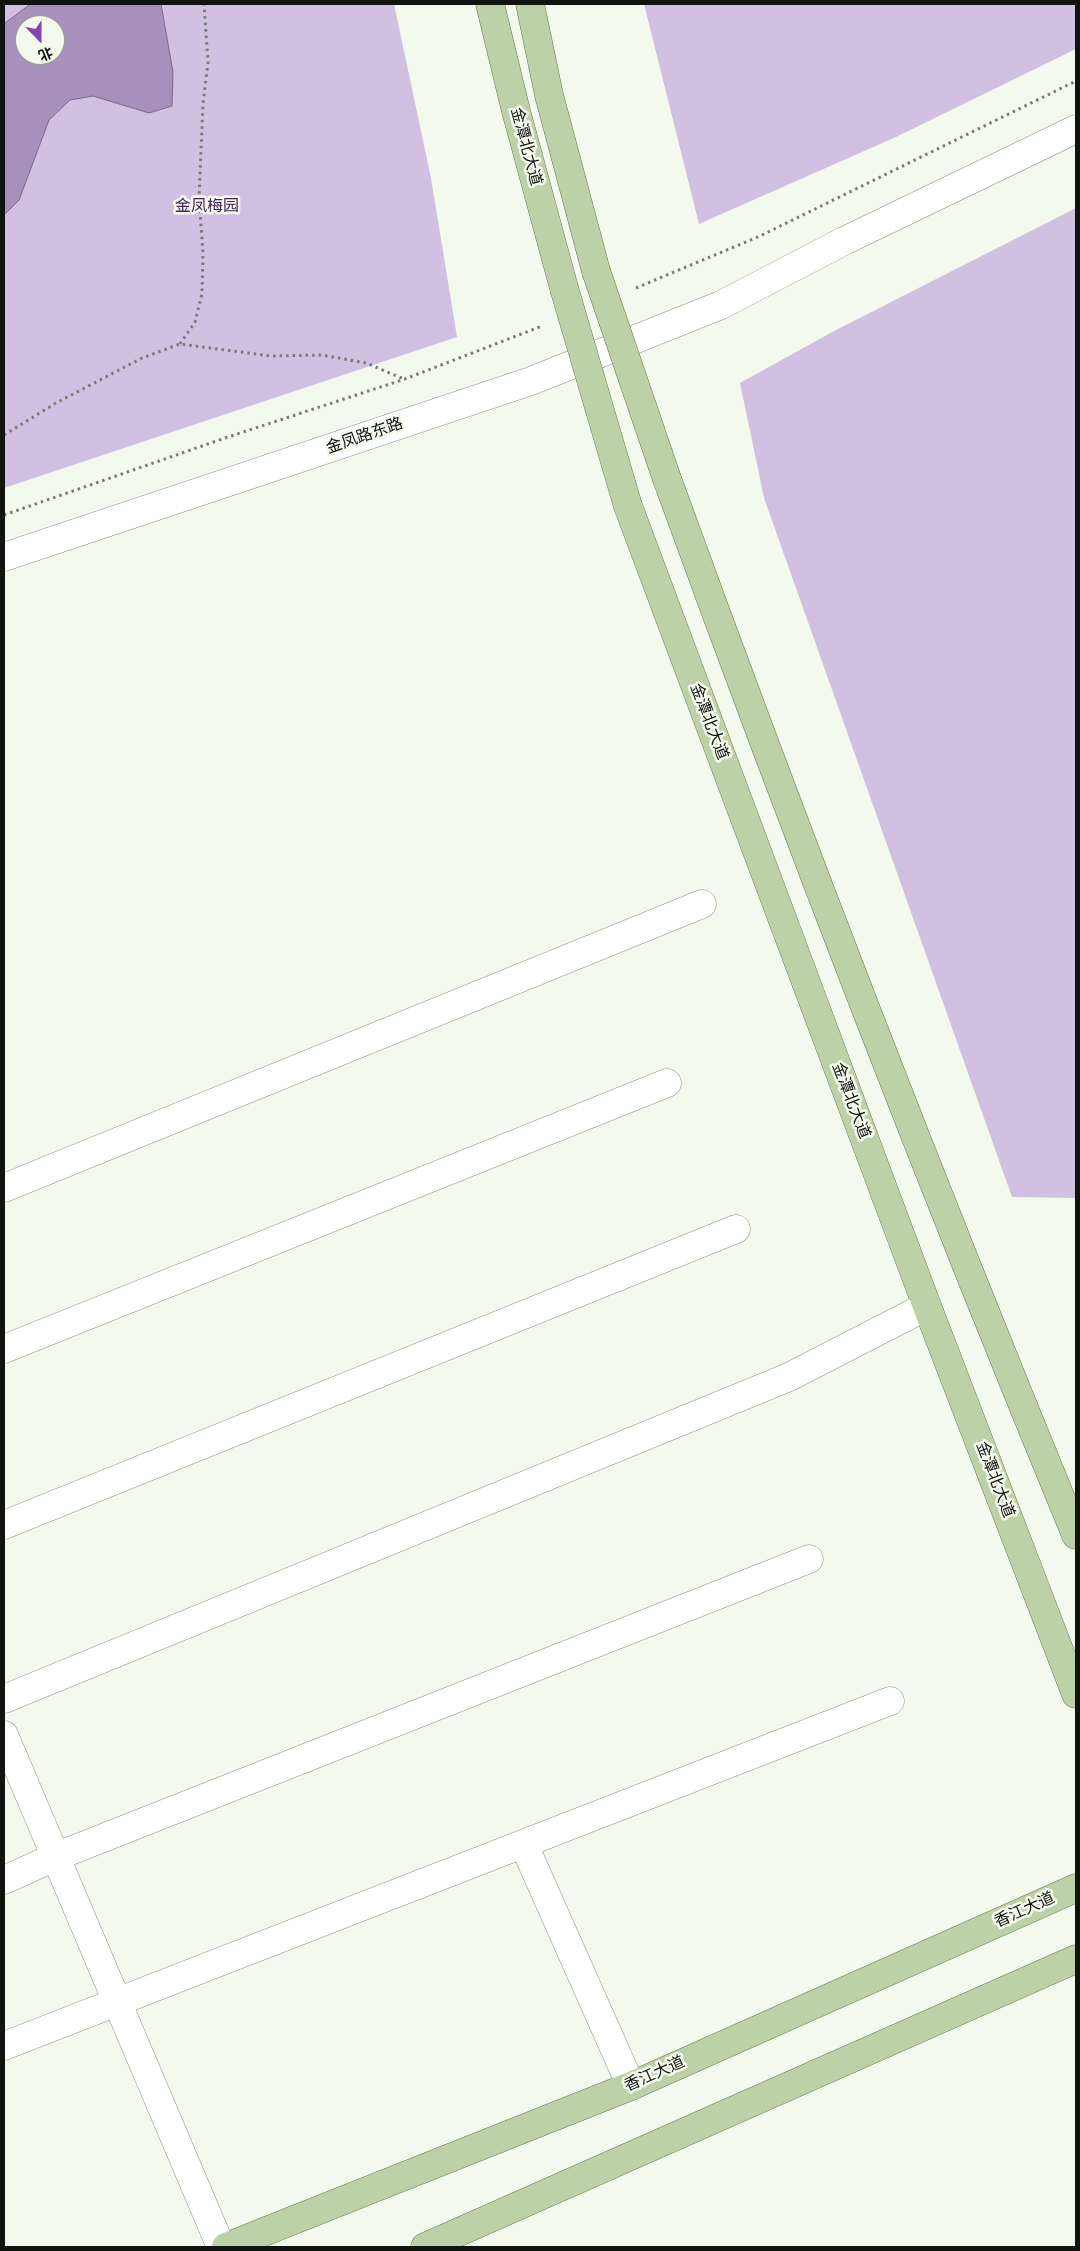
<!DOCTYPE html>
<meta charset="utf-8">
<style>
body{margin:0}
#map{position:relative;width:1080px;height:2251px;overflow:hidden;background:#f3faed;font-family:"Source Sans 3","Noto Sans SC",sans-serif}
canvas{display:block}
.frame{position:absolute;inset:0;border:5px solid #10130e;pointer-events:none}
.north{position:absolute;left:15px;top:15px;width:50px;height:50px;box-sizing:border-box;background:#f3faed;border:1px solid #989e94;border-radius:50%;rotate:158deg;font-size:14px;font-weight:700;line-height:20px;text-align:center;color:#10130e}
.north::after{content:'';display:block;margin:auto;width:18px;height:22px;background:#8742b6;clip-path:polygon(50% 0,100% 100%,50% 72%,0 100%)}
</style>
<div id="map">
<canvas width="1080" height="2251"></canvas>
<div class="frame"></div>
<div class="north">北</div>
</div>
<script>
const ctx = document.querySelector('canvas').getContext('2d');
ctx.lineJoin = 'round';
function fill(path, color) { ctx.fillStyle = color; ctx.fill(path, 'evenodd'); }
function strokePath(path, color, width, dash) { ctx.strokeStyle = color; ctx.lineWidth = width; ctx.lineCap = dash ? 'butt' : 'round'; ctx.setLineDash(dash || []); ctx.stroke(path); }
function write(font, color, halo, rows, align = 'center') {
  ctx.font = font + ' "Source Sans 3","Noto Sans SC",sans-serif'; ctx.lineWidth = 5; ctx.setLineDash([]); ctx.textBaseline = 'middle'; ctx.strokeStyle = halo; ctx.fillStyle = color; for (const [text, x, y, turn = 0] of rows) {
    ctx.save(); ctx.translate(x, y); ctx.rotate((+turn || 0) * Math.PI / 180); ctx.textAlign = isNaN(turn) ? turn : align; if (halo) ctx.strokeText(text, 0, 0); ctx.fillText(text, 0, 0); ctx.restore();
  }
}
const green = new Path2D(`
 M4,4H394L431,178L457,337L4,488ZM25,25H55V55H25Z
 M644,4H1076V49L896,137L699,224Z
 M1076,208V1198L1012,1197L764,498L740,383L834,331Z`);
const water = new Path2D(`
 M31,4H161L173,72L172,106L149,113L93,96L70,100L49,120L19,200L4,215V24ZM25,25H55V55H25Z`);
const path = new Path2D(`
 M636,288L760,236L1076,81
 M180,344L195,322L202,294L203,253L199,197L203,104L208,62L204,4
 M4,435L56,403L142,358L180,344L271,356L322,355L366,363L404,379
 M4,515L225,438L405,379L542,326`);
const minor = new Path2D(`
 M4,557L531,381L721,305L844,241L1076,129
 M4,1188L702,904
 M4,1349L667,1083
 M4,1525L736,1229
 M4,1699L789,1377L927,1306
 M4,1735L221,2247
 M524,1845L631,2086
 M4,1880L55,1857L809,1559
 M4,2046L890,1701`);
const major = new Path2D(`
 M490,4L516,111L564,288
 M530,4L549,95L596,271
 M667,479C796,834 932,1186 1076,1535
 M628,506L927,1306L1076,1694
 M226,2247L631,2086L1076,1888
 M425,2247L1076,1959`);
const majorBridge = new Path2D(`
 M596,271L667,479
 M564,288L628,506`);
const streetNames = [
 ["金潭北大道",525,147,75],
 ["金凤路东路",365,437,-19],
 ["金潭北大道",708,722,69],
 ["金潭北大道",850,1101,69],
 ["金潭北大道",994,1480,69],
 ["香江大道",1025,1911,-24],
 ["香江大道",655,2075,-24]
];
const parkNames = [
 ["金凤梅园",207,207]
];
fill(green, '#d1c0e1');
fill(water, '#a790bb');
strokePath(water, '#7a6a87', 1);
strokePath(minor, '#8b9185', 29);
strokePath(major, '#647a4e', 29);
strokePath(path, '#777c74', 3, [2.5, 4]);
strokePath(minor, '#fff', 28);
strokePath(major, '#bdd1a9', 28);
strokePath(majorBridge, '#647a4e', 29, []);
strokePath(majorBridge, '#bdd1a9', 28);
write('16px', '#10130e', '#f3faed', streetNames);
write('16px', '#43245a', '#f3faed', parkNames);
</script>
